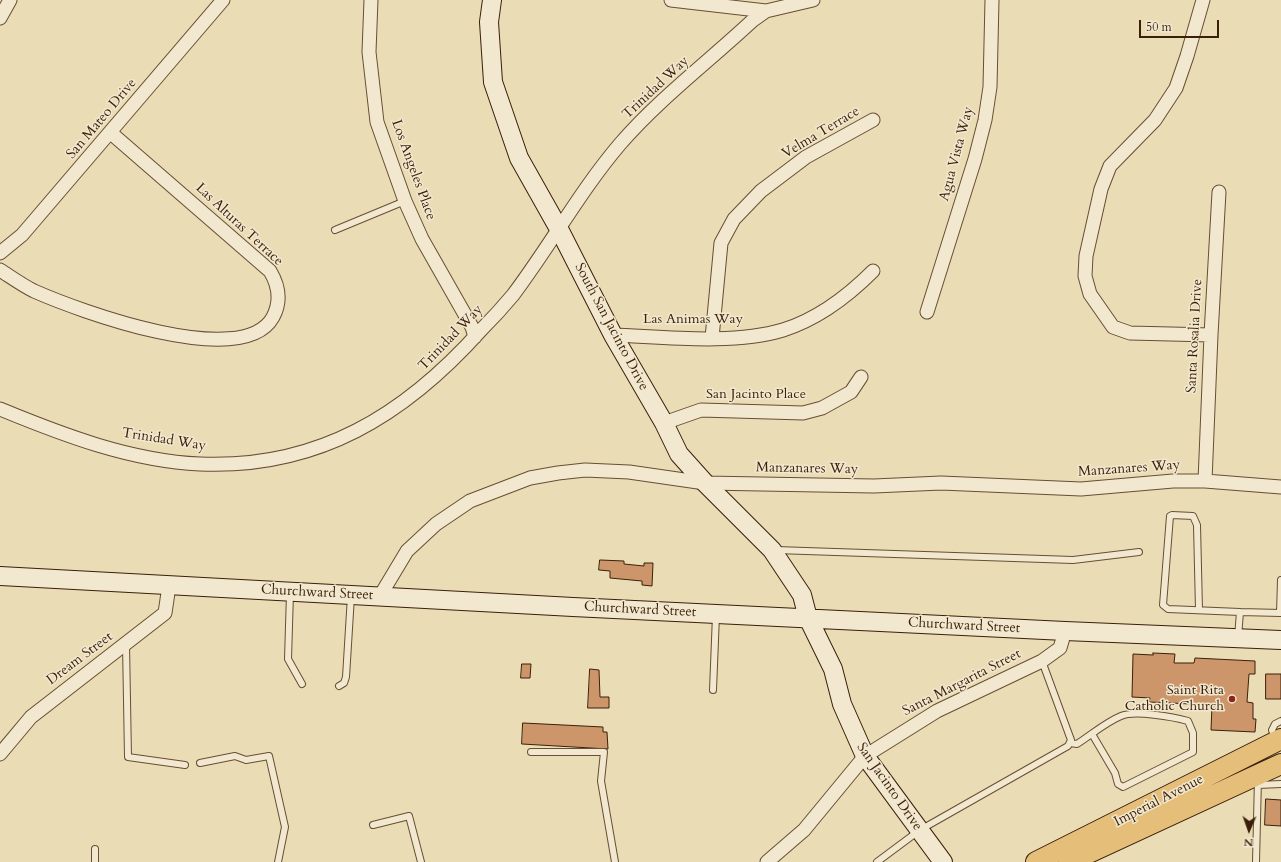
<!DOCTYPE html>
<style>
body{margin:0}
#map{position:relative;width:1281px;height:862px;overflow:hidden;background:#eadcb5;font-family:Cardo,serif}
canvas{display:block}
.north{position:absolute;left:1229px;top:810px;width:40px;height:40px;-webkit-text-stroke:3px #f1e8cf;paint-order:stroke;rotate:182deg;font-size:11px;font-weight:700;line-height:16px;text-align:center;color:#3b1f09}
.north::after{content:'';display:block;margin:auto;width:14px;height:18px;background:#3b1f09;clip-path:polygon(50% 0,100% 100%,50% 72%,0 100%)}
.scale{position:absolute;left:1139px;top:20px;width:80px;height:18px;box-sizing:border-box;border:2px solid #3b1f09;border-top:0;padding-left:5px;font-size:12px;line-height:14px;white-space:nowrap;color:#3b1f09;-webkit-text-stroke:3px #f1e8cf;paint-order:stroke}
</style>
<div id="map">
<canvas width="1281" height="862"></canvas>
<div class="north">N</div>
<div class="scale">50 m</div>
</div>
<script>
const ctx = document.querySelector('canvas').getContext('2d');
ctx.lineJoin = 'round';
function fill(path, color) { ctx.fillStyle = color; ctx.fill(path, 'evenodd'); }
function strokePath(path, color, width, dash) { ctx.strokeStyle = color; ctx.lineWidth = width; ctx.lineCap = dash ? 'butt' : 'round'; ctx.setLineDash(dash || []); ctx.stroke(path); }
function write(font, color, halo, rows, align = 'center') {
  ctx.font = font + ' Cardo,serif'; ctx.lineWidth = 3; ctx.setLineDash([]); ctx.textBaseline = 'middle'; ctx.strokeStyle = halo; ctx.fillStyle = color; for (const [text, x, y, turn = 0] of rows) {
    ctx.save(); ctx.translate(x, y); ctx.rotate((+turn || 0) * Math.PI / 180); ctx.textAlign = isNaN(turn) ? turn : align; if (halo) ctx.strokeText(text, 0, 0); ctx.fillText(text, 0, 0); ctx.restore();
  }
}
const building = new Path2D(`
 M600,560L624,561V564L644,566V563H653L652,586L642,585V581L610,578V571L599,570Z
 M1153,653L1175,654L1174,663H1194L1195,658L1255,661V674H1249L1247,702L1253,703V719H1256L1255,732L1211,730L1212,705L1149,702L1150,698L1132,697L1133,654L1153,655Z
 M522,664H531L530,678H521Z
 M590,669L599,670L600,697H609V708H588Z
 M1266,674H1281V699H1266Z
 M523,723L603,727V732H607L608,749L522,744Z
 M1266,799L1281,800V826L1265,825Z`);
const lane = new Path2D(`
 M335,230L405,201
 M776,550L1073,560L1139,552
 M290,593L288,659L302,684
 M1199,610L1197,525L1193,516L1172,515L1170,516L1163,605L1168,609L1240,612
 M1280,613L1281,580
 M1238,637L1240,612L1281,613
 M126,644L128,757L185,765
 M339,686L344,683L346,677L351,596
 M713,690L716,615
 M1275,740L1272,730L1275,724L1281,721
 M1070,743L1077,744C1091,735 1106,722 1121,716C1134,710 1174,717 1188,721L1193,733V752L1123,787L1118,784L1115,773L1092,734
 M531,752H604L601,781L615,862
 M200,763L235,756L246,760L269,756L285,827L278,862
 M1258,785L1281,784
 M373,825L409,816L421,862
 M95,862V849
 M877,862L920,830L1068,746L1071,740L1042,661
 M1256,862L1258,778`);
const street = new Path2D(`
 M371,0L369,52L377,122L405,201L422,239L472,327L475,337
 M671,0L766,11
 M1203,0L1187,56L1176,88L1155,120L1110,166L1101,189L1086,256L1085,276L1090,294L1113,327L1130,333L1211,335
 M0,18L10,0
 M0,253L22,235L223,0
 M0,270C11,277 22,285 34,291C77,310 243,372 273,317C281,302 279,286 270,271L111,133
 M927,312L975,159L985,120L990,87L992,0
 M613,335C665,337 733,345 783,330C818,319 848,296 873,271
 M712,338L721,243L734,219L761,191L806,157L873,120
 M0,409C63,435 131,461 200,464C318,469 405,415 481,330C492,319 503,307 513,295C550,246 580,191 620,144C659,99 708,62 752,21L766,11L813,0
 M664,423L701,410L803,413L822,408L851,392L861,377
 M1205,481L1211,335L1219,192
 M380,596L407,551L436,524L470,501L530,478L558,473L585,470L629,472L705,483L874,486L941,483L1081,489L1173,481H1205L1281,487
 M0,754L31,717L165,613L169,586
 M767,862L804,830L865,756L937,711L1042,661L1060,648L1065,631`);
const secondary = new Path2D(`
 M492,0L489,22L493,82L519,158L559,229L613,335L664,423L679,454L705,483L772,550L802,595L808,618L833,669L842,704L865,756L943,862
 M0,576L573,607L1065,631L1281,640`);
const primary = new Path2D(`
 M1036,862L1281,739
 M1069,862L1281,764`);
const markers = [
 [1232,699,4,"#8f2418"]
];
const streetNames = [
 ["Trinidad Way",656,88,-43],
 ["San Mateo Drive",102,119,-50],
 ["Velma Terrace",821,133,-31],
 ["Agua Vista Way",957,154,-75],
 ["Los Angeles Place",413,170,70],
 ["Las Alturas Terrace",239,225,43],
 ["Las Animas Way",693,320],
 ["South San Jacinto Drive",611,327,62],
 ["Santa Rosalia Drive",1195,336,-87],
 ["Trinidad Way",451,338,-46],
 ["San Jacinto Place",756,395],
 ["Trinidad Way",164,440,9],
 ["Manzanares Way",807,469,1],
 ["Manzanares Way",1129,469,-4],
 ["Churchward Street",317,593,3],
 ["Churchward Street",640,610,3],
 ["Churchward Street",964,626,3],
 ["Dream Street",80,659,-37],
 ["Santa Margarita Street",962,683,-27],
 ["San Jacinto Drive",889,787,55],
 ["Imperial Avenue",1159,801,-27]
];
const poiNames = [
 ["Saint Rita",1224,691],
 ["Catholic Church",1224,707]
];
fill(building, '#cc966a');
strokePath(building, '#3b1f09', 1);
strokePath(lane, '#674e34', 8);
strokePath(street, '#674e34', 15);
strokePath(secondary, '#3b1f09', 20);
strokePath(primary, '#3b1f09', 22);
strokePath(lane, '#f1e8cf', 6);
strokePath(street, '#f1e8cf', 13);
strokePath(secondary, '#f1e8cf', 18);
strokePath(primary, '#e5be7a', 20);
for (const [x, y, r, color] of markers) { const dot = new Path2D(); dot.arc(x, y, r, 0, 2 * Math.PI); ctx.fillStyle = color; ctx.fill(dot); strokePath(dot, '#f1e8cf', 1.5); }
write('14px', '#3b1f09', '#f1e8cf', streetNames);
write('14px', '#3b1f09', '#f1e8cf', poiNames, 'right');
</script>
